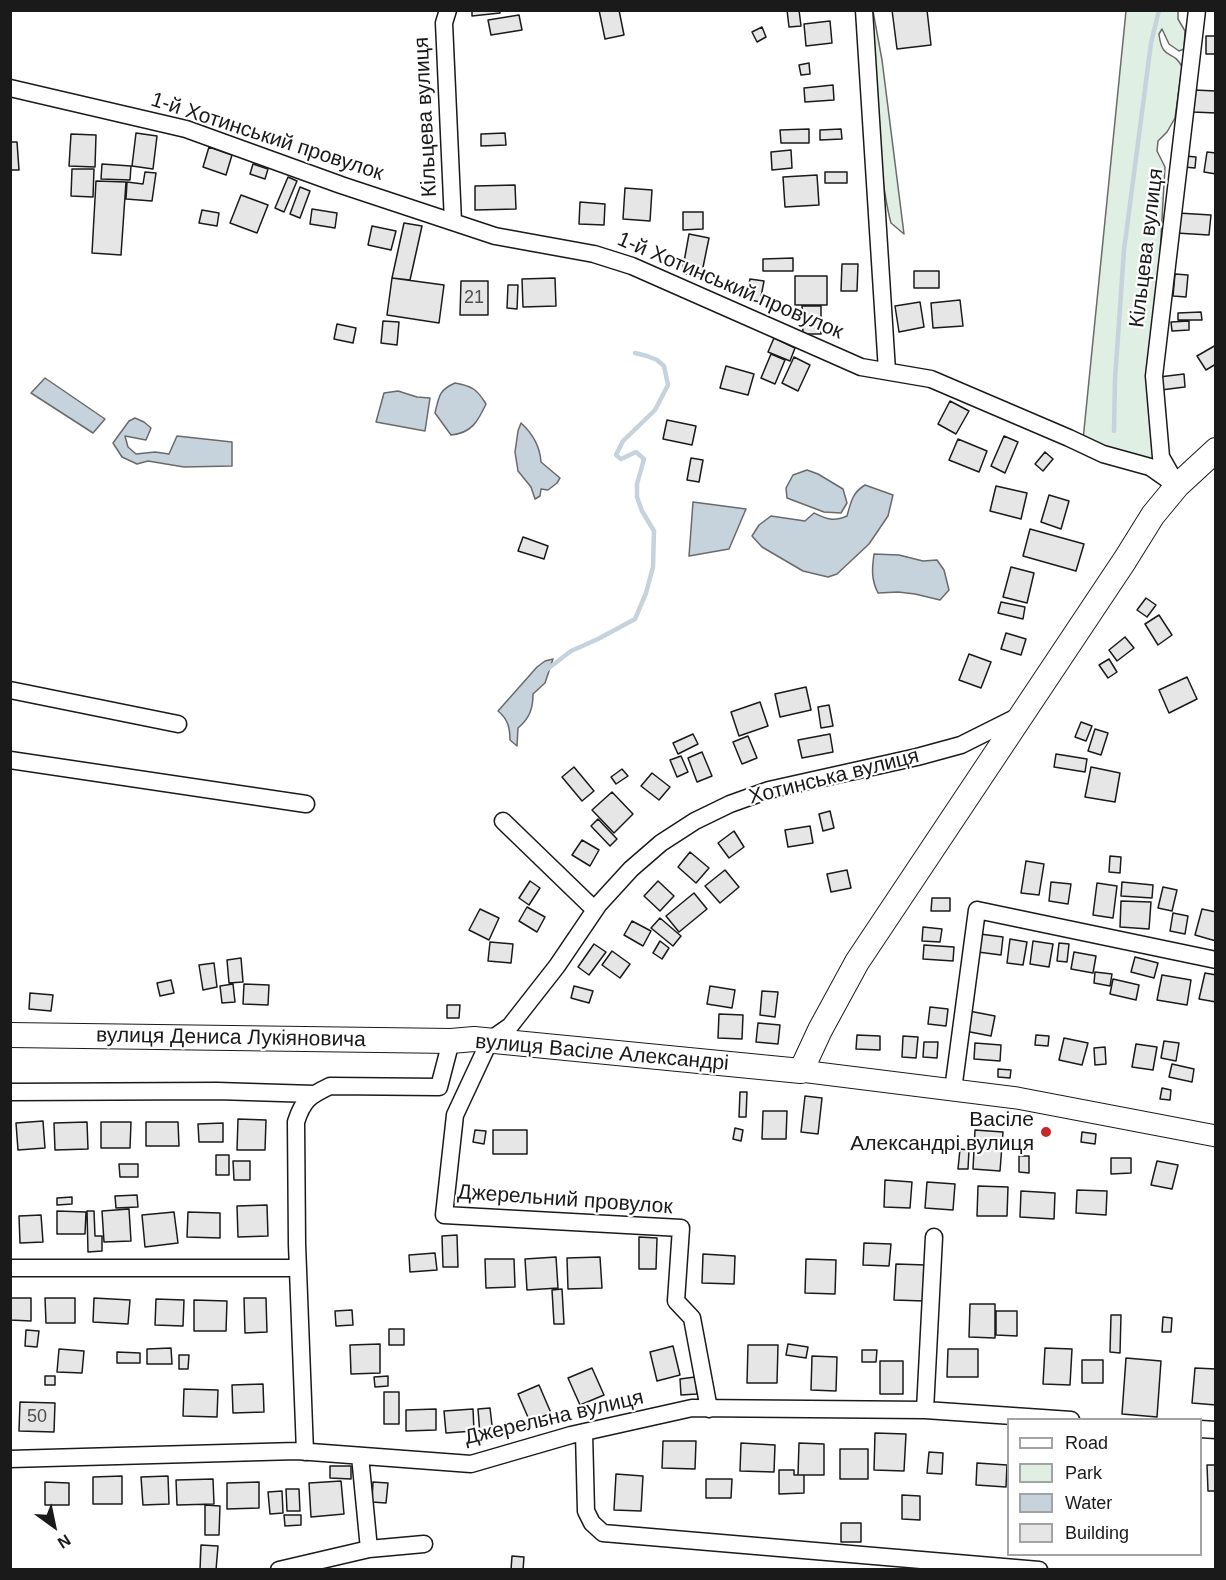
<!DOCTYPE html>
<meta charset="utf-8">
<style>
body{margin:0}
#map{position:relative;width:1226px;height:1580px;overflow:hidden;background:#fff;font-family:Helvetica,sans-serif}
canvas{display:block}
.frame{position:absolute;inset:0;border:12px solid #1a1a1a;pointer-events:none}
.legend{position:absolute;left:1007px;top:1418px;width:195px;height:138px;box-sizing:border-box;background:#fff;border:2px solid #a3a3a3;margin:0;padding:8px 10px;list-style:none;font-size:18px;color:#1a1a1a}
.legend li{display:flex;align-items:center;gap:12px;height:30px}
.legend b{width:30px;border:2px solid #a3a3a3}
.north{position:absolute;left:24px;top:1496px;width:60px;height:60px;-webkit-text-stroke:4px #fff;paint-order:stroke;rotate:147deg;font-size:16px;font-weight:700;line-height:24px;text-align:center;color:#1a1a1a}
.north::after{content:'';display:block;margin:auto;width:21px;height:27px;background:#1a1a1a;clip-path:polygon(50% 0,100% 100%,50% 72%,0 100%)}
</style>
<div id="map">
<canvas width="1226" height="1580"></canvas>
<div class="frame"></div>
<ul class="legend">
<li><b style="height:8px;background:#fff"></b>Road</li>
<li><b style="height:16px;background:#e0efe3"></b>Park</li>
<li><b style="height:16px;background:#c6d2dc"></b>Water</li>
<li><b style="height:16px;background:#e6e6e6"></b>Building</li>
</ul>
<div class="north">N</div>
</div>
<script>
const g = document.querySelector('canvas').getContext('2d');
g.lineJoin = 'round';
function fill(path, color) {
  g.fillStyle = color;
  g.fill(path, 'evenodd');
}
function trace(path, color, width, dash) {
  g.strokeStyle = color;
  g.lineWidth = width;
  g.lineCap = dash ? 'butt' : 'round';
  g.setLineDash(dash || []);
  g.stroke(path);
}
function drawText(font, color, halo, rows, align = 'center') {
  g.font = font + ' Helvetica,sans-serif';
  g.lineWidth = 4.5;
  g.setLineDash([]);
  g.textBaseline = 'middle';
  g.strokeStyle = halo;
  g.fillStyle = color;
  for (const [text, x, y, turn = 0] of rows) {
    g.save();
    g.translate(x, y);
    g.rotate((+turn || 0) * Math.PI / 180);
    g.textAlign = isNaN(turn) ? turn : align;
    if (halo) g.strokeText(text, 0, 0);
    g.fillText(text, 0, 0);
    g.restore();
  }
}
const green = new Path2D(`
 M866 11H873L882 60 904 234 891 223C886 206 885 189 881 173Z
 M1126 11H1178V19L1185 31 1184 49 1179 51 1169 44 1162 29 1159 34C1162 62 1174 49 1182 67L1175 118 1167 132 1158 141 1157 151 1165 167 1153 377 1157 450 1151 463 1083 440Z`);
const water = new Path2D(`
 M45 378 105 419 93 433 31 393Z
 M455 383C472 386 477 389 486 404 478 421 472 433 451 435L435 413C439 396 439 390 455 383Z
 M398 391 417 397 430 398 425 431 376 422 384 393Z
 M135 418 144 422 151 428 146 440 125 436 128 447 136 454 155 452 169 454 177 436 232 442V466L184 467 148 461 137 464 122 457 113 443 129 421Z
 M521 423C532 433 540 446 541 462L560 478 557 483 548 490 541 489 540 496 535 499 531 487 518 471 515 452 518 431Z
 M807 470 818 474 843 489 847 503 841 513 824 512 787 498 786 488 793 475Z
 M865 485 893 495 888 516 869 544 837 574 828 577 803 571 762 547 752 536 759 525 771 516 805 521 814 513C827 519 833 522 847 516 851 502 852 493 865 485Z
 M693 502 746 509 729 549 689 556Z
 M874 554 899 555 923 561 937 560 944 570 949 590 940 600 915 594 898 592 878 593C871 579 872 569 874 554Z
 M553 659 545 683 533 694C533 708 530 718 518 728L517 746 510 740C510 728 508 719 498 711L537 667 545 661Z`);
const stream = new Path2D(`
 M1114 431 1115 379 1124 250 1151 43 1159 10
 M545 671 571 651 598 639 635 619 646 593 653 567 654 531 642 511 637 497V484L644 459 636 452 621 459 616 455 623 441 655 410 668 385 664 366 657 360 647 356 635 353`);
const building = new Path2D(`
 M472 10H499L500 13 472 16Z
 M599 10H619L624 35 605 39Z
 M787 10H799L801 26 789 27Z
 M892 10H927L931 45 897 49Z
 M519 15 522 30 491 35 488 20Z
 M830 21 832 43 806 46 804 24Z
 M762 27 766 37 757 42 752 32Z
 M1206 36H1216V54H1206Z
 M809 63 810 74 801 75 799 65Z
 M833 85 834 100 805 102 804 88Z
 M1194 90 1216 91V113L1193 112Z
 M809 129V143H781L780 130Z
 M841 129 842 139 820 140V130Z
 M136 133 157 136 153 169 132 166Z
 M505 133 506 145 481 146V134Z
 M71 134 96 135 95 167 69 166Z
 M10 142H17L19 170H10Z
 M209 147 232 155 226 175 203 167Z
 M791 150 792 168 772 170 771 152Z
 M1207 152 1216 153V174L1204 172Z
 M1186 156 1196 157 1195 168 1184 167Z
 M102 164 131 166 130 180 101 179Z
 M253 164 268 169 265 179 250 174Z
 M72 169H94L93 197 71 196Z
 M145 172 156 173 152 201 126 199 127 182 143 184Z
 M825 172H847V183H825Z
 M817 175 819 205 785 207 783 177Z
 M288 177 297 181 284 212 275 208Z
 M96 181 126 182 121 255 92 253Z
 M515 185 516 209 475 210V186Z
 M300 187 310 191 300 218 290 214Z
 M625 188 652 190 650 221 623 219Z
 M241 195 268 205 257 233 230 223Z
 M580 202 605 204 604 225 579 224Z
 M312 209 337 213 335 228 310 224Z
 M202 210 219 213 217 226 199 223Z
 M683 212H703V229L683 230Z
 M1178 213 1211 215 1209 235 1176 233Z
 M404 223 422 226 410 280 392 278Z
 M372 226 396 231 391 250 368 245Z
 M689 234 709 238 701 277 682 273Z
 M793 258V271H763V259Z
 M842 264H858L857 291H841Z
 M914 271H939V288H914Z
 M1175 274 1188 275 1186 297 1173 296Z
 M795 276H827V305H795Z
 M392 278 444 285 439 323 387 315Z
 M555 278 556 306 523 307 522 279Z
 M750 279 764 281 760 302 746 299Z
 M461 281H488V315H460Z
 M508 285H518L517 309 507 308Z
 M960 300 963 326 933 328 931 303Z
 M920 302 924 327 899 332 895 306Z
 M802 306H821V334H803Z
 M1201 312 1202 320H1178V313Z
 M383 321 399 322 397 345 381 343Z
 M1189 321V330L1172 331 1171 322Z
 M337 324 356 328 353 343 334 339Z
 M774 338 795 348 790 361 768 352Z
 M1216 345V364L1206 370 1197 356Z
 M771 354 785 360 775 384 761 378Z
 M794 357 810 365 798 391 782 383Z
 M726 366 754 374 748 395 720 388Z
 M1184 374 1185 387 1161 390 1159 377Z
 M950 401 969 411 956 434 938 424Z
 M667 420 696 426 692 445 663 439Z
 M1004 436 1018 442 1005 473 991 466Z
 M958 439 987 451 979 472 949 460Z
 M1045 452 1053 459 1043 471 1035 464Z
 M691 458 703 460 699 482 687 480Z
 M996 486 1027 493 1021 519 990 511Z
 M1049 495 1069 501 1061 529 1041 522Z
 M1030 529 1084 544 1076 571 1023 556Z
 M523 537 548 546 544 559 518 551Z
 M1011 567 1034 573 1027 603 1003 597Z
 M1146 598 1156 605 1147 617 1137 610Z
 M1001 602 1025 607 1023 619 998 613Z
 M1159 615 1172 635 1158 645 1145 624Z
 M1006 633 1026 639 1021 655 1001 649Z
 M1125 637 1134 648 1117 661 1109 650Z
 M969 654 991 662 981 688 959 680Z
 M1109 659 1117 672 1108 678 1099 665Z
 M1187 677 1197 699 1169 713 1159 690Z
 M806 687 811 710 780 717 775 694Z
 M760 702 768 726 739 736 731 712Z
 M829 705 833 726 821 728 818 707Z
 M1081 722 1092 726 1086 741 1075 737Z
 M1095 729 1108 733 1101 755 1088 751Z
 M693 734 698 744 678 754 673 743Z
 M830 734 833 752 802 758 798 740Z
 M748 736 757 758 742 764 733 742Z
 M702 752 712 776 697 782 688 758Z
 M1056 754 1087 759 1085 772 1054 767Z
 M681 756 688 772 677 777 670 760Z
 M574 767 594 791 582 801 562 777Z
 M1091 767 1120 773 1115 802 1085 797Z
 M622 769 628 776 616 784 611 777Z
 M652 773 670 787 659 800 641 786Z
 M612 792 633 814 614 833 592 810Z
 M830 811 834 828 823 831 819 814Z
 M598 819 617 839 610 846 591 826Z
 M810 826 813 843 788 847 785 830Z
 M734 831 744 847 729 858 718 843Z
 M582 840 599 850 590 866 572 855Z
 M690 852 709 868 696 883 678 867Z
 M1110 856 1121 857 1120 873 1109 872Z
 M1026 861 1044 864 1039 895 1021 893Z
 M725 870 739 887 720 903 705 886Z
 M847 870 851 888 831 892 827 874Z
 M530 881 540 888 529 905 519 898Z
 M658 881 674 896 660 911 644 896Z
 M1051 882 1071 884 1068 904 1049 901Z
 M1122 882 1153 885 1152 898 1121 896Z
 M1097 883 1117 886 1113 918 1093 915Z
 M1163 887 1177 890 1172 911 1158 908Z
 M694 893 707 909 679 932 666 916Z
 M932 898H950V911H931Z
 M1121 901 1151 902 1149 929 1120 927Z
 M527 907 545 917 537 932 519 921Z
 M480 909 499 918 489 940 469 930Z
 M1202 909 1216 912V941L1195 935Z
 M1173 913 1188 916 1185 934 1170 931Z
 M660 918 681 936 673 946 651 928Z
 M632 921 651 931 643 946 624 935Z
 M923 927 942 929 940 942 922 941Z
 M980 934 1003 937 1001 955 978 952Z
 M1010 939 1027 942 1023 965 1007 963Z
 M660 941 669 948 662 959 653 953Z
 M1033 941 1053 944 1049 967 1030 964Z
 M490 942 513 944 511 963 488 961Z
 M1059 943 1069 944 1067 962 1057 961Z
 M594 944 606 952 589 975 578 967Z
 M924 945 954 947 953 961 923 959Z
 M612 951 630 964 620 978 602 965Z
 M1074 952 1096 956 1093 973 1071 969Z
 M1135 957 1158 963 1154 978 1131 972Z
 M241 958 243 982 229 983 227 960Z
 M214 963 217 987 203 990 199 965Z
 M1095 972 1112 974 1110 986 1094 983Z
 M1205 973 1216 975V1002L1199 999Z
 M1162 975 1191 980 1187 1005 1157 1000Z
 M1113 979 1139 985 1136 1000 1110 994Z
 M171 980 174 993 160 996 157 983Z
 M233 984 235 1002 222 1003 220 986Z
 M244 984 269 985 268 1005 243 1004Z
 M574 986 593 991 589 1003 571 998Z
 M710 986 735 990 732 1008 707 1004Z
 M762 991 778 992 775 1017 760 1015Z
 M30 993 53 995 51 1011 29 1009Z
 M447 1005H460L459 1018H447Z
 M930 1007 948 1009 946 1026 928 1024Z
 M969 1011 995 1016 991 1036 965 1031Z
 M719 1014 743 1015 742 1039 718 1038Z
 M758 1023 780 1025 778 1044 756 1042Z
 M857 1035 880 1036V1050L856 1049Z
 M1036 1035 1049 1036 1048 1046 1035 1045Z
 M903 1036 918 1037 916 1058 902 1057Z
 M1064 1038 1088 1043 1082 1065 1059 1060Z
 M1164 1041 1179 1043 1176 1061 1161 1058Z
 M924 1042H938L937 1058 923 1057Z
 M975 1043 1001 1045 1000 1061 974 1059Z
 M1136 1044 1157 1047 1153 1070 1132 1067Z
 M1105 1047 1106 1064 1095 1065 1094 1048Z
 M1172 1064 1194 1069 1192 1082 1169 1077Z
 M998 1069 1011 1070 1010 1078 998 1077Z
 M1162 1088 1171 1090 1170 1100 1160 1099Z
 M740 1092H747L746 1117H739Z
 M805 1096 822 1098 818 1134 801 1132Z
 M763 1111H787L786 1139H762Z
 M238 1119 266 1120 265 1150H237Z
 M43 1121 45 1148 18 1150 16 1123Z
 M87 1122 88 1149 55 1150 54 1123Z
 M101 1122H131L130 1148H101Z
 M146 1122H178L179 1146H146Z
 M223 1123V1142H199L198 1124Z
 M735 1128 743 1130 741 1141 733 1139Z
 M475 1130 486 1131 484 1144 473 1142Z
 M493 1130H527V1154H493Z
 M975 1130 1003 1132 1000 1171 973 1169Z
 M1082 1132 1096 1134 1095 1144 1081 1142Z
 M960 1149 969 1150 968 1169H958Z
 M216 1155H229V1175H216Z
 M1019 1156H1029V1173L1019 1172Z
 M1111 1158H1131V1173L1111 1174Z
 M233 1161H250V1180H234Z
 M1157 1161 1178 1165 1172 1189 1151 1185Z
 M119 1164H138V1177H120Z
 M885 1180 912 1182 910 1208 884 1207Z
 M927 1182 955 1184 953 1210 925 1208Z
 M978 1186 1008 1187 1007 1216H977Z
 M1077 1190 1107 1191 1106 1215 1076 1213Z
 M1021 1191 1055 1193 1054 1219 1020 1217Z
 M137 1195 138 1207 116 1208 115 1196Z
 M72 1197V1204L57 1205V1198Z
 M267 1205 268 1236 238 1237 237 1206Z
 M129 1209 131 1241 104 1242 102 1211Z
 M57 1211 86 1212 85 1234H57Z
 M87 1211H94L95 1236H102V1251L88 1252Z
 M174 1212 178 1243 145 1247 142 1215Z
 M188 1212 220 1213V1238L187 1237Z
 M41 1215 43 1242 20 1243 19 1216Z
 M457 1235 458 1267H443L442 1236Z
 M639 1237 657 1238 656 1269H639Z
 M864 1243 891 1244 889 1266 863 1265Z
 M435 1253 437 1270 410 1272 409 1255Z
 M703 1254 735 1256 734 1284 702 1283Z
 M556 1257 558 1288 527 1290 525 1259Z
 M600 1257 602 1288 568 1289 567 1258Z
 M485 1259H514L515 1287 486 1288Z
 M806 1259 836 1260 835 1294 805 1293Z
 M896 1264 926 1265 924 1301 894 1300Z
 M562 1289 564 1324H554L552 1290Z
 M10 1298H31V1321L10 1320Z
 M45 1298H75V1323H46Z
 M94 1298 130 1300 128 1324 93 1322Z
 M244 1298H266L267 1332 245 1333Z
 M156 1299 184 1300 183 1326 155 1325Z
 M194 1300 227 1301 226 1331H194Z
 M970 1304H995V1338L969 1337Z
 M352 1310 353 1325 336 1326 335 1311Z
 M996 1311H1017V1336L996 1335Z
 M1111 1315H1121L1120 1353 1110 1352Z
 M1163 1317 1172 1318 1171 1332H1162Z
 M389 1329H404V1345H389Z
 M26 1330 39 1331 37 1347 25 1346Z
 M380 1344V1373L351 1374 350 1345Z
 M788 1344 808 1347 806 1358 786 1355Z
 M748 1345H778L777 1383H747Z
 M673 1346 680 1375 657 1381 650 1352Z
 M171 1348 172 1364H147V1349Z
 M1045 1348 1072 1349 1070 1385 1043 1384Z
 M59 1349 84 1351 82 1373 57 1372Z
 M948 1349H978V1377H947Z
 M862 1350H877L876 1362H862Z
 M117 1352 140 1353V1363H117Z
 M179 1355H189L188 1369H179Z
 M812 1356 837 1357 836 1391 811 1390Z
 M1126 1358 1161 1361 1157 1417 1122 1414Z
 M1082 1360H1103V1383H1082Z
 M880 1361H903V1394H880Z
 M592 1368 604 1395 580 1405 568 1378Z
 M1195 1368 1216 1369V1405L1192 1403Z
 M45 1376H55V1385H45Z
 M388 1376V1386L375 1387 374 1377Z
 M695 1377 697 1394 681 1395 680 1379Z
 M263 1384 264 1412 233 1413 232 1385Z
 M539 1385 551 1413 530 1422 518 1394Z
 M184 1389 218 1390 217 1417 183 1416Z
 M384 1392H399V1424H384Z
 M20 1402 55 1403 54 1432 19 1431Z
 M490 1408 493 1434 480 1435 478 1409Z
 M436 1409V1430L406 1431V1410Z
 M473 1409 474 1431 446 1433 444 1411Z
 M875 1433 906 1434 904 1471 874 1470Z
 M663 1441H696L695 1469 662 1468Z
 M741 1443 775 1445 774 1472 740 1471Z
 M799 1443 824 1444V1475H798Z
 M840 1449H868V1479H840Z
 M929 1452 943 1453 942 1474 927 1473Z
 M977 1463 1007 1465 1006 1487 976 1485Z
 M1207 1465H1216V1491H1208Z
 M330 1466H351V1479L330 1478Z
 M779 1470H794V1475H804V1493L779 1494Z
 M616 1474 643 1476 641 1511 614 1510Z
 M122 1476V1504H93V1477Z
 M168 1476 169 1504 143 1505 141 1477Z
 M213 1479 214 1504 177 1505 176 1480Z
 M706 1479H732L731 1498H706Z
 M341 1481 344 1514 311 1517 309 1483Z
 M45 1482 69 1483V1505H45Z
 M259 1482V1508L227 1509V1483Z
 M373 1482 388 1483 386 1503 372 1502Z
 M286 1489H299L300 1511H287Z
 M282 1491 283 1513 270 1514 268 1492Z
 M902 1495 920 1496V1520L902 1519Z
 M205 1505 220 1506 219 1535H205Z
 M284 1515H301V1525L285 1526Z
 M841 1523H861V1542H841Z
 M201 1545 218 1546 216 1570H200Z
 M512 1556 524 1557 523 1570H511Z`);
const minor = new Path2D(`
 M448 10 444 23 453 222
 M864 10 887 371
 M10 88 186 129 341 185 495 236 594 254 632 266 861 367 931 379 1069 438 1103 454 1150 467 1177 486
 M1174 480 1161 457 1154 376 1197 10
 M10 690 178 724
 M10 760 306 804
 M503 821 595 910
 M953 1090 977 910 1216 960
 M10 1092 217 1091 314 1094
 M10 1268H298
 M709 1409 692 1318 676 1301 681 1228 444 1215 455 1115 490 1040 510 1026 557 966 599 904 631 869 661 843 695 821 730 804 769 790 917 757 961 745 1017 717
 M925 1410 934 1237
 M1200 1429 1216 1430
 M584 1433 586 1511 592 1523 603 1533 1039 1570
 M305 1452 297 1244 296 1122C303 1100 309 1096 330 1086L439 1087 451 1041
 M10 1459 297 1451 471 1464 571 1435 692 1408 925 1410 1071 1420
 M369 1549 424 1544
 M279 1570 369 1549 360 1456`);
const major = new Path2D(`
 M801 1071 1017 1098 1216 1136`);
const highway = new Path2D(`
 M10 1035 451 1041 474 1039 801 1071 820 1030 857 962 1125 560 1153 515 1177 486 1216 450`);
const markers = [
 [1046,1132,6,"#c62828"]
];
const numberNames = [
 ["21",474,298],
 ["50",37,1417]
];
const streetNames = [
 ["Кільцева вулиця",426,117,-93],
 ["1-й Хотинський провулок",267,137,18],
 ["Кільцева вулиця",1147,248,-83],
 ["1-й Хотинський провулок",730,286,23],
 ["Хотинська вулиця",834,777,-14],
 ["вулиця Дениса Лукіяновича",231,1038,1],
 ["вулиця Васіле Александрі",602,1053,5],
 ["Джерельний провулок",565,1200,4],
 ["Джерельна вулиця",554,1418,-13]
];
const poiNames = [
 ["Васіле",1034,1120],
 ["Александрі вулиця",1034,1144]
];
fill(green, '#e0efe3');
trace(green, '#6a6a6a', 1.5);
fill(water, '#c6d2dc');
trace(water, '#6a6a6a', 1.5);
trace(stream, '#c6d2dc', 4.5);
fill(building, '#e6e6e6');
trace(building, '#1a1a1a', 1.5);
trace(minor, '#1a1a1a', 19);
trace(major, '#1a1a1a', 23);
trace(highway, '#1a1a1a', 26);
trace(minor, '#fff', 16);
trace(major, '#fff', 21);
trace(highway, '#fff', 24);
for (const [x, y, r, color] of markers) {
  const dot = new Path2D();
  dot.arc(x, y, r, 0, 2 * Math.PI);
  g.fillStyle = color;
  g.fill(dot);
  trace(dot, '#fff', 2);
}
drawText('18px', '#4d4d4d', null, numberNames);
drawText('21px', '#1a1a1a', '#fff', streetNames);
drawText('21px', '#1a1a1a', '#fff', poiNames, 'right');
</script>
